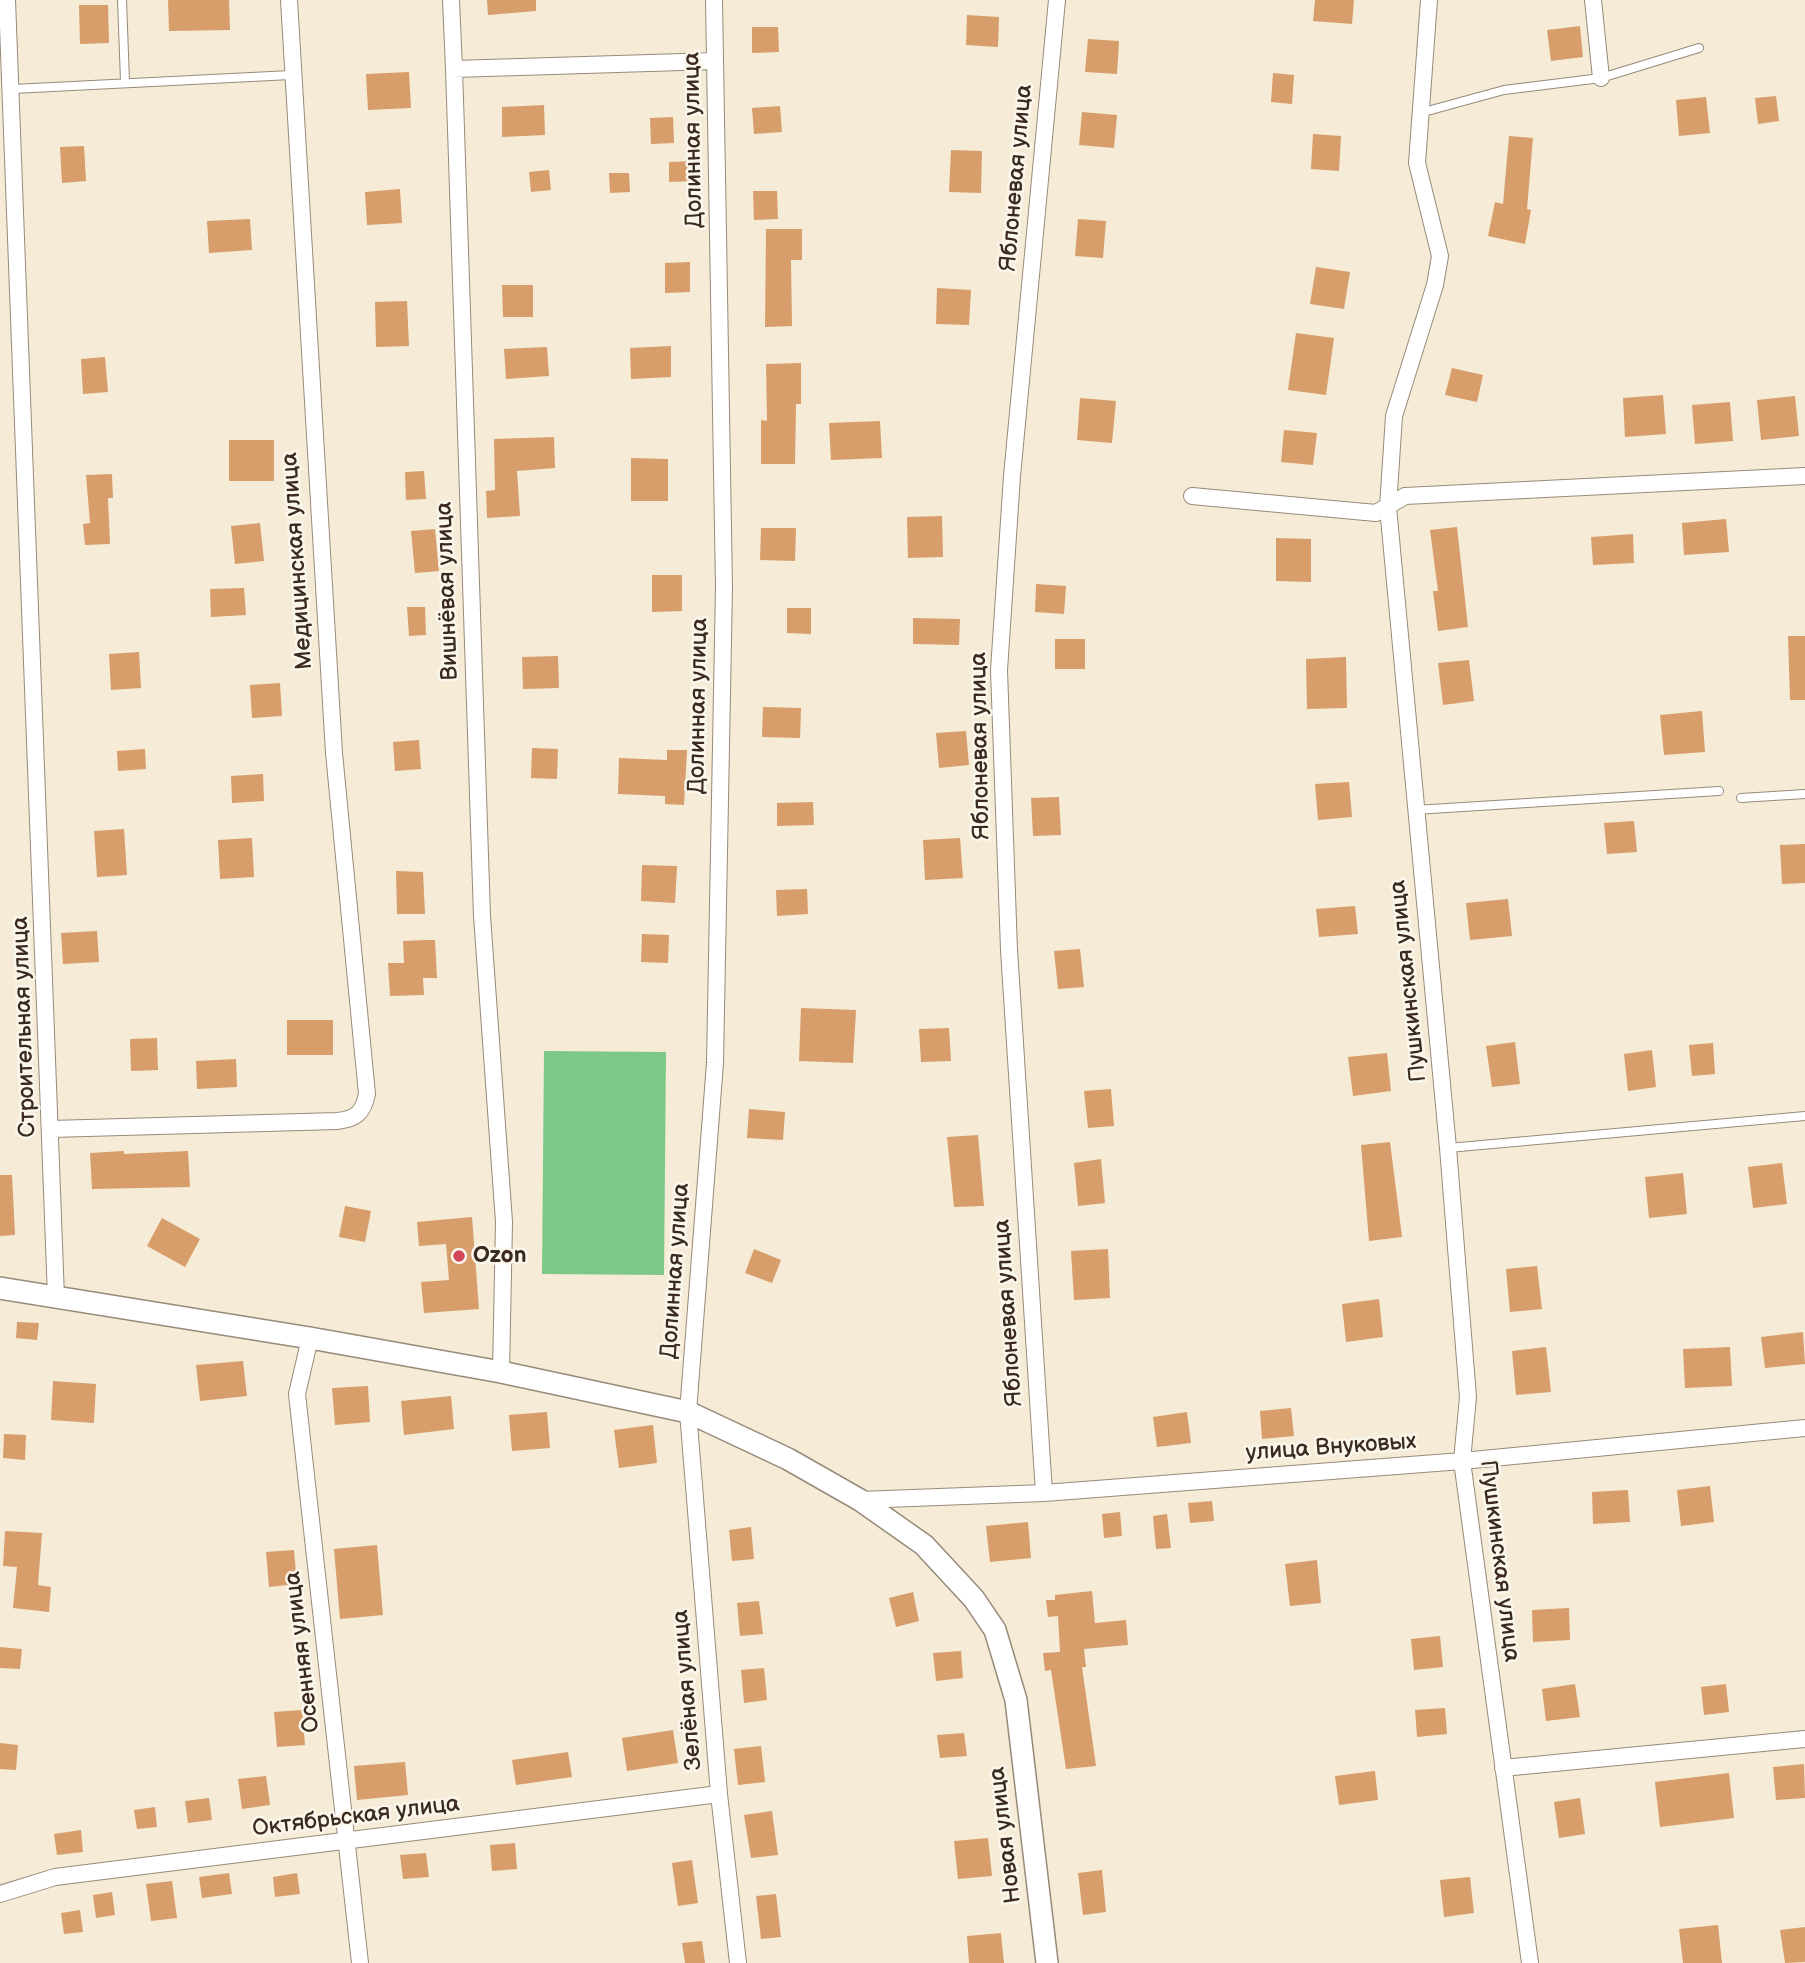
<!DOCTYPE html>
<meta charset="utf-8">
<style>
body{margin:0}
canvas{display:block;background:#f5ebd6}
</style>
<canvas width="1805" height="1963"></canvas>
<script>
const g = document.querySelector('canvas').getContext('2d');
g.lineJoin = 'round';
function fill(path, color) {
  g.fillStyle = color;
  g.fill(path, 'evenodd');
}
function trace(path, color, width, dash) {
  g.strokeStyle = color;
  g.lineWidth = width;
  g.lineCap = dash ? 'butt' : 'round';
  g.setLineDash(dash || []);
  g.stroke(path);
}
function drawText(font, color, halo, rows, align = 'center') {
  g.font = font + ' "Balsamiq Sans",sans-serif';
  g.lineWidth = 5;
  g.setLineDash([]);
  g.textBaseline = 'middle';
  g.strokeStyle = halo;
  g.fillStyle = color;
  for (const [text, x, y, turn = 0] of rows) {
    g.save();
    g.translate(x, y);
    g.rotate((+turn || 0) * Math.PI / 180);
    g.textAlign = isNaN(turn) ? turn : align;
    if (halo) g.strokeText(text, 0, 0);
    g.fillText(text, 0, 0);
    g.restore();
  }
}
const green = new Path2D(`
 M544 1051 666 1052 664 1275 542 1274Z`);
const building = new Path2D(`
 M168 0H229L230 30 169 31Z
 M487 0H536V11L488 15Z
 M1315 0H1354L1352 24 1313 21Z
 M79 5H108L109 43 80 44Z
 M967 15 999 17 998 47 966 45Z
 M1580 26 1583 57 1551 61 1547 30Z
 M752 27H778L779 52 752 53Z
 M1088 39 1119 41 1117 74 1085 72Z
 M409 72 411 108 368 110 366 74Z
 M1273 73 1294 75 1292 104 1271 102Z
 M1776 96 1779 121 1758 124 1755 98Z
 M1706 97 1710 133 1679 136 1676 100Z
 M544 105 545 135 502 137V107Z
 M780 106 782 132 754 134 752 108Z
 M1082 112 1117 115 1114 148 1079 145Z
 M673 117 674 143 651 144 650 118Z
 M1313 134 1341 136 1339 171 1311 169Z
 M1509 136 1533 138 1527 209 1531 210 1525 244 1488 236 1495 202 1503 204Z
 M84 146 86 181 62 183 60 147Z
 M951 150 982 151 981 193 949 192Z
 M695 161V181L669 182V162Z
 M549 170 551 190 531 192 529 172Z
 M609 173H629L630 192 610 193Z
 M400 189 402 223 367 225 365 192Z
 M753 191H777L778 219 754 220Z
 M250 219 252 250 209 253 207 221Z
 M1078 219 1106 221 1103 258 1075 256Z
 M766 229H802V260H791L792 326 765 327Z
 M690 262V292L665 293V263Z
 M1316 267 1350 272 1344 309 1310 304Z
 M502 285H533V317H503Z
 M937 288 971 290 969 325 936 324Z
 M407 301 409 346 376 347 375 302Z
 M1296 333 1334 338 1326 395 1288 390Z
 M671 346V377L631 379 630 348Z
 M547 347 549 376 506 379 504 349Z
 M105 357 108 392 83 394 81 359Z
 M801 363V404H796L795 464H761V420L767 421 766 364Z
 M1452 368 1483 375 1477 402 1445 395Z
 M1663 395 1666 434 1625 437 1623 398Z
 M1795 396 1799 436 1761 440 1757 400Z
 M1080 398 1116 401 1112 443 1077 440Z
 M1730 402 1733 441 1695 444 1692 405Z
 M880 421 882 458 831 460 829 423Z
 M1284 430 1317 433 1313 465 1281 462Z
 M554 437 555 468 517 471 520 516 487 518 486 491 495 490 494 439Z
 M229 440H274V481H229Z
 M631 458 668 459V501H631Z
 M424 471 426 499 406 500 405 472Z
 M112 474 113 498H108L110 544 85 545 83 524 90 523 86 475Z
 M942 516 943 557 908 558 907 517Z
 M1726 519 1729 552 1684 555 1682 523Z
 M260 523 264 561 235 564 231 526Z
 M1457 527 1468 627 1438 631 1433 591H1438L1430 530Z
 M761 528H796L795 561 760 560Z
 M435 529 439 571 415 573 411 531Z
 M1633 534 1634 563 1593 565 1591 537Z
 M1276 538 1311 539V582L1276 581Z
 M652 575H682V611L652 612Z
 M1036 584 1066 586 1064 614 1035 612Z
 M244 588 246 615 211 617 210 589Z
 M407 607H425L426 635 409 636Z
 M787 608H811V634L787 633Z
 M913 618 960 619 959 645 913 644Z
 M1788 636H1805V700H1790Z
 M1055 639H1085V669H1055Z
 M139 652 141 688 111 690 109 654Z
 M558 656 559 688 523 689 522 657Z
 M1346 657 1347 708 1307 709 1306 659Z
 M1469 660 1474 701 1443 705 1438 663Z
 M280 683 282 716 252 718 250 685Z
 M763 707 801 708 800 738 762 737Z
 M1702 711 1705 752 1664 755 1660 715Z
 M966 731 969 765 939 768 936 733Z
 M419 740 421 769 395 771 393 742Z
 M532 748 558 749 557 779 531 778Z
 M145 749 146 769 118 771 117 751Z
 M667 750H687L684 805 665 804V796L618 794 619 758 667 760Z
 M263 774 264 801 232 803 231 776Z
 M1349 782 1352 817 1318 820 1315 784Z
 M1059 797 1061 835 1033 836 1031 798Z
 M813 802 814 825 777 826V803Z
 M1634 821 1637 852 1607 854 1604 823Z
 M124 829 127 875 97 877 94 831Z
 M252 838 254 877 220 879 218 840Z
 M960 838 963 878 925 880 923 840Z
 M1805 844V883L1782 884 1780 845Z
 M642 865 677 866 675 903 641 901Z
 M396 871 423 872 425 914H397Z
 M807 889 808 914 777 916 776 890Z
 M1508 899 1512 936 1470 940 1466 903Z
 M1355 906 1358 934 1319 937 1316 909Z
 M97 931 99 962 63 964 61 933Z
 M642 934 669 935 668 963 641 962Z
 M426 940H435L437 978H423L424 995 390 996 388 963H404L403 941Z
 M1080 949 1084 987 1058 989 1054 951Z
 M801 1008 856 1010 853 1063 799 1061Z
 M287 1020H333V1055H287Z
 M949 1028 951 1061 921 1062 919 1029Z
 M157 1038 158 1070 131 1071 130 1039Z
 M1515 1042 1520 1084 1492 1087 1486 1046Z
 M1713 1043 1715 1074 1692 1076 1689 1045Z
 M1652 1050 1656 1087 1628 1091 1624 1054Z
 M1387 1053 1391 1091 1353 1096 1348 1057Z
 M236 1059 237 1087 197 1089 196 1061Z
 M1111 1089 1114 1126 1088 1128 1084 1091Z
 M749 1109 785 1112 783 1140 747 1138Z
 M978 1135 984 1206 954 1207 947 1137Z
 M1390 1142 1402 1237 1369 1241 1361 1145Z
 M124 1151V1154L188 1151 190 1187 92 1189 90 1153Z
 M1101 1159 1105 1203 1078 1206 1074 1163Z
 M1782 1163 1787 1204 1753 1208 1748 1167Z
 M1683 1173 1687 1214 1649 1218 1645 1177Z
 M0 1175H12L15 1235 0 1236Z
 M345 1206 371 1211 365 1242 339 1237Z
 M472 1217 479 1309 424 1313 421 1282 449 1280 446 1244 419 1246 417 1222Z
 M162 1218 200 1239 185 1267 147 1246Z
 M754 1249 781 1260 772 1283 745 1273Z
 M1108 1249 1110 1298 1074 1300 1071 1251Z
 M1537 1266 1542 1309 1510 1312 1506 1269Z
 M1379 1299 1383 1337 1346 1342 1342 1304Z
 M17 1322 39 1323 37 1340 16 1338Z
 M1803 1332 1805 1364 1765 1368 1761 1337Z
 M1546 1347 1551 1392 1516 1395 1512 1351Z
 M1730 1347 1732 1386 1685 1388 1683 1349Z
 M243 1361 247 1396 200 1401 196 1365Z
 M53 1381 96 1384 94 1423 51 1420Z
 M368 1386 370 1422 335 1425 332 1388Z
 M451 1396 454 1429 404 1435 401 1401Z
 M1291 1408 1294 1436 1262 1439 1260 1411Z
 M547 1412 550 1448 512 1451 509 1415Z
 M1187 1412 1191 1443 1157 1447 1153 1417Z
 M653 1425 657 1463 619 1468 614 1430Z
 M4 1434 26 1435 25 1460 3 1458Z
 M1710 1486 1714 1522 1681 1526 1677 1490Z
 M1628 1490 1630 1522 1593 1524 1592 1492Z
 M1212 1501 1214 1521 1190 1523 1188 1503Z
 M1120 1512 1122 1536 1104 1538 1102 1514Z
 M1167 1514 1171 1548 1156 1549 1153 1516Z
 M1028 1522 1031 1558 990 1562 986 1526Z
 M751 1527 754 1559 732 1561 729 1530Z
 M5 1531 42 1533 38 1585 51 1587 49 1612 13 1608 17 1567 3 1566Z
 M377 1545 383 1615 340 1619 334 1549Z
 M294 1550 297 1584 269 1587 266 1552Z
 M1317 1560 1321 1603 1290 1606 1285 1564Z
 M1092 1591 1095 1623 1126 1620 1128 1645 1084 1649 1086 1667H1082L1096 1766 1066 1769 1051 1670 1045 1671 1043 1653 1060 1652 1058 1616 1048 1617 1046 1600H1055V1595Z
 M913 1592 919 1621 896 1627 889 1598Z
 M759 1601 763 1634 740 1636 737 1603Z
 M1569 1608 1570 1640 1533 1642 1532 1610Z
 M1440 1636 1443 1667 1414 1670 1411 1639Z
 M0 1647 22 1649 20 1669 0 1668Z
 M961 1651 963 1678 936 1681 933 1653Z
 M764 1668 767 1700 744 1703 741 1670Z
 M1575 1684 1580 1717 1546 1721 1542 1689Z
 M1726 1684 1729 1712 1704 1715 1701 1687Z
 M1445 1708 1447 1734 1417 1737 1415 1710Z
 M302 1710 305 1745 277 1747 274 1712Z
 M673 1730 678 1763 627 1771 622 1738Z
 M964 1733 967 1756 940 1758 937 1735Z
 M0 1743 18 1745 16 1770 0 1769Z
 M761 1746 765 1782 738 1785 734 1749Z
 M568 1752 572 1777 516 1785 512 1760Z
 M405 1762 408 1795 357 1800 354 1766Z
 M1804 1764 1805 1798 1776 1800 1773 1767Z
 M1375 1771 1378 1800 1339 1805 1335 1776Z
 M1729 1773 1734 1818 1660 1827 1655 1782Z
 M266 1776 270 1805 242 1809 238 1779Z
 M209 1798 212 1820 188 1823 185 1801Z
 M1580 1798 1585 1834 1559 1838 1554 1802Z
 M155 1807 157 1827 137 1829 134 1810Z
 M772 1811 778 1855 751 1858 744 1815Z
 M81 1830 83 1852 57 1855 54 1834Z
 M988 1838 992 1876 958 1879 954 1841Z
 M515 1843 517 1869 492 1871 490 1845Z
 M426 1853 429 1877 403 1879 400 1855Z
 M692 1860 698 1903 678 1906 672 1863Z
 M1102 1870 1106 1912 1083 1915 1078 1873Z
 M229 1873 232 1894 202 1898 199 1877Z
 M297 1873 300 1894 275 1897 273 1877Z
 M1470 1877 1474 1913 1444 1917 1440 1880Z
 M172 1881 177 1918 151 1921 146 1884Z
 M112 1892 115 1915 96 1918 93 1895Z
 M776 1894 781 1937 761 1939 756 1896Z
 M80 1910 83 1932 64 1934 61 1913Z
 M1718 1925 1722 1963H1683L1679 1929Z
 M1805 1927V1962L1785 1963 1780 1930Z
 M1001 1933 1004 1963H969L967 1936Z
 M702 1941 705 1963H685L682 1943Z`);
const service = new Path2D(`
 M122 0 125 81
 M13 89 291 75
 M1420 113 1504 90 1601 78 1699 48
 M1741 798 1805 794
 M1415 810 1719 791
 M1448 1148 1805 1116`);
const minor = new Path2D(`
 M7 0 56 1297
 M451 0 454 69
 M714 0 724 587 715 1063 688 1412 719 1794 738 1963
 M1429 0 1417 163 1440 256 1435 285 1394 416 1388 507 1448 1148 1468 1397 1462 1461 1530 1963
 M1593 0 1601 78
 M1192 496 1376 513 1405 496 1805 476
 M51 1129 337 1121C356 1119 363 1113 367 1094L334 753 289 0
 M310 1338 297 1394 360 1963
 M501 1372 504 1222 482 916 454 69 715 61
 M1044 1493 1009 950 999 670 1012 476 1057 0
 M860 1500 1044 1493 1462 1461 1805 1428
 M1503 1768 1805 1739
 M0 1894 55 1877 719 1794`);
const tertiary = new Path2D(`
 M0 1288 310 1338 501 1372 688 1412 788 1459 860 1500 924 1545 974 1599 995 1630 1016 1700 1047 1963`);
const markers = [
 [459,1256,7,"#d1495b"]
];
const streetNames = [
 ["Долинная улица",694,140,-91],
 ["Яблоневая улица",1017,178,-85],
 ["Медицинская улица",298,561,-94],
 ["Вишнёвая улица",448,591,-92],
 ["Долинная улица",699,706,-89],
 ["Яблоневая улица",981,746,-91],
 ["Пушкинская улица",1409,981,-96],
 ["Строительная улица",25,1027,-92],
 ["Долинная улица",676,1271,-86],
 ["Яблоневая улица",1009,1313,-94],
 ["улица Внуковых",1331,1448,-4],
 ["Пушкинская улица",1499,1561,83],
 ["Осенняя улица",303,1652,-97],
 ["Зелёная улица",688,1690,-95],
 ["Октябрьская улица",356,1817,-7],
 ["Новая улица",1006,1835,-97]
];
const poiNames = [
 ["Ozon",473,1256]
];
fill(green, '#7dc886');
fill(building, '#d79e6b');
trace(service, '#988a7a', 10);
trace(minor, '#988a7a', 18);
trace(tertiary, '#988a7a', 24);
trace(service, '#fff', 8);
trace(minor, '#fff', 16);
trace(tertiary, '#fff', 21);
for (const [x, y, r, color] of markers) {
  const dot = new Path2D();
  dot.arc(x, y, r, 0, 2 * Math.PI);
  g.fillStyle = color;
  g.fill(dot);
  trace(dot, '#fbf7ec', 2.5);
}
drawText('23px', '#3b2a1e', '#fbf7ec', streetNames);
drawText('bold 23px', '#3b2a1e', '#fbf7ec', poiNames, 'left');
</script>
